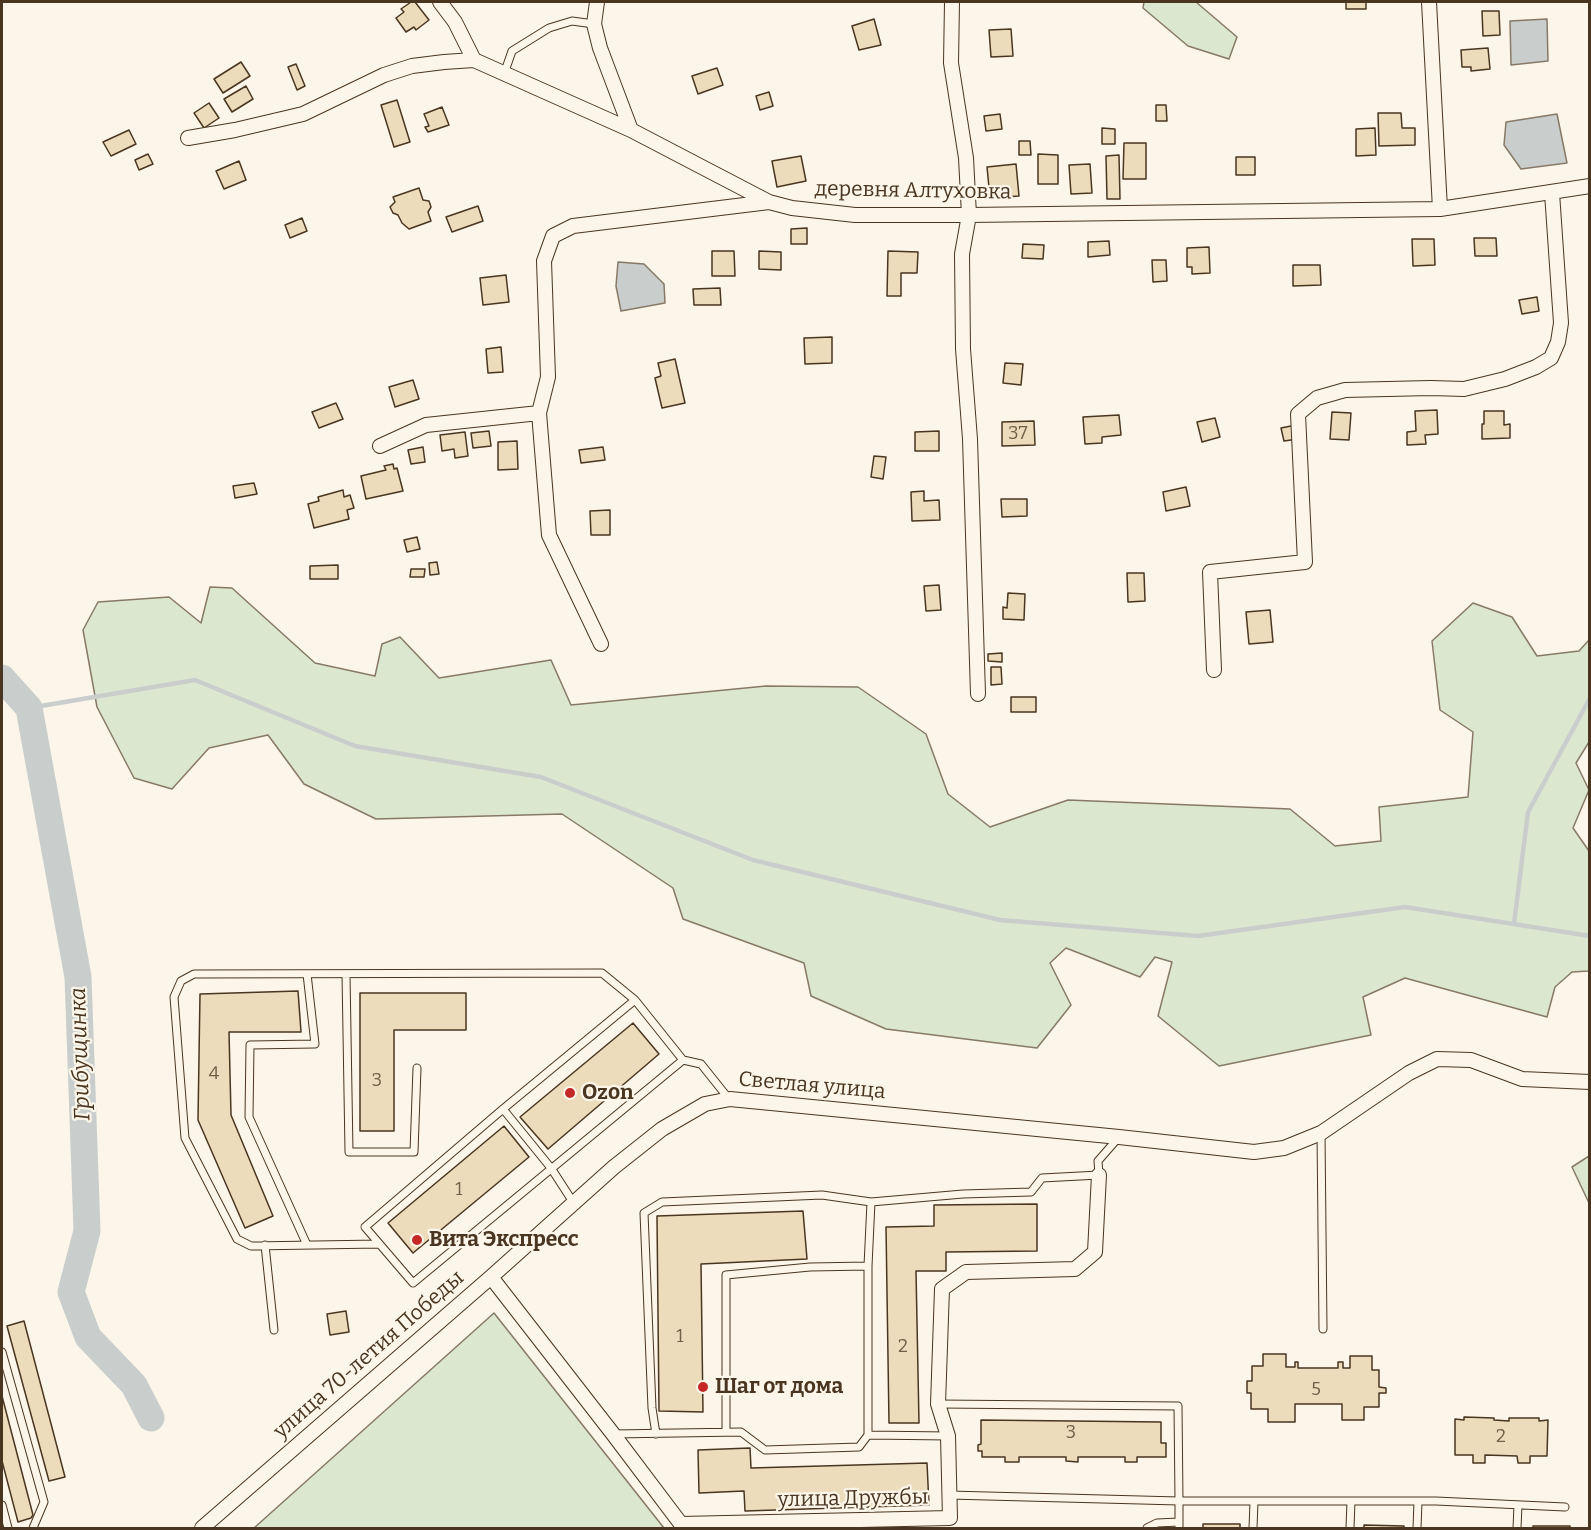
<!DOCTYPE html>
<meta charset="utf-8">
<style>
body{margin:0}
#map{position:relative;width:1591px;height:1530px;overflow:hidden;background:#fbf6e9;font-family:Bitter,serif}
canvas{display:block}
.frame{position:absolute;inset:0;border:3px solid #4a3520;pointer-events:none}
</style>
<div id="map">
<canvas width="1591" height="1530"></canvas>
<div class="frame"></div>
</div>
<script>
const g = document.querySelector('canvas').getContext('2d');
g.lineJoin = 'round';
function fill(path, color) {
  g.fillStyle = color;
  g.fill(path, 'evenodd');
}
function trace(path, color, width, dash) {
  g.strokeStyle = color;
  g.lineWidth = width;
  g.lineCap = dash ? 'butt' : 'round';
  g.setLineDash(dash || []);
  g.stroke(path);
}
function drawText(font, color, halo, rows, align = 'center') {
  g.font = font + ' Bitter,serif';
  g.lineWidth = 4.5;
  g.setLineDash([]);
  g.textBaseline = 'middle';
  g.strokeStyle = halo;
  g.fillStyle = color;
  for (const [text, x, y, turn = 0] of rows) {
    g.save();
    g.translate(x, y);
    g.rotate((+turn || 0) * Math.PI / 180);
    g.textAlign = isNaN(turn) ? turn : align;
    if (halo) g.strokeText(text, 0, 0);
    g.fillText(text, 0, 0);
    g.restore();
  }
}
const green = new Path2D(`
 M1144 2H1196L1237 37 1229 59 1188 46 1143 8Z
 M210 587 232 588 315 663 375 676 382 644 400 637 439 678 551 660 571 705 766 686 858 687 926 734 948 794 990 827 1068 800 1290 809 1335 846 1381 841 1379 807 1468 797 1473 732 1440 710 1432 641 1473 603 1512 617 1537 656 1579 651 1589 640V742L1576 763 1589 790 1573 828 1589 851V971L1572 972 1555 987 1547 1017 1405 978 1363 997 1371 1035 1219 1066 1158 1016 1172 962 1155 957 1140 977 1066 948 1050 963 1071 1005 1037 1048 886 1029 811 996 804 963 683 919 673 888 562 814 376 819 304 784 268 735 209 748 172 789 134 778 97 707 83 630 98 602 169 597 201 623Z
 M1589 1156V1203L1572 1167Z
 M494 1313 664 1528H254Z`);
const water = new Path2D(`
 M1547 19 1548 61 1511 65 1510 21Z
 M1557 114 1567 163 1521 169 1504 145 1506 122Z
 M618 262 644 264 664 284 665 303 621 311 616 286Z`);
const stream = new Path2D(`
 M29 708 195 680 355 746 541 777 753 860 1000 920 1198 936 1405 907 1590 936
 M1514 924 1528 812 1590 698`);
const river = new Path2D(`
 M2 678 29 708 78 977 87 1231 71 1292 88 1337 134 1385 151 1418`);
const building = new Path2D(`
 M411 2H415L429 20 416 30 414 27 406 32 396 18 404 12 401 9Z
 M1346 2H1366V9H1346Z
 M1482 11H1499L1500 35 1483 36Z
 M874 19 881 45 859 50 852 26Z
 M1011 29 1013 56 991 57 989 30Z
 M1488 48 1490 69 1471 71V67H1462L1461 50Z
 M241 62 250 76 223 93 214 79Z
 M296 64 305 86 297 90 288 67Z
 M717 68 723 85 698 94 692 76Z
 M246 86 253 99 232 112 224 99Z
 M769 92 773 106 760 110 756 96Z
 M397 100 410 142 394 147 381 105Z
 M209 103 219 118 204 128 194 113Z
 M1156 105H1166L1167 121H1156Z
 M442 107 449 125 428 132 425 127 429 126 424 114Z
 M1378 113H1401L1402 128H1415V145L1379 146Z
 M1000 114 1002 129 986 131 984 116Z
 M1102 128 1115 129V144H1102Z
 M1375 128 1376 155 1356 156V129Z
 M129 130 136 144 111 156 103 142Z
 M1019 141H1030L1031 155H1019Z
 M1124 143H1146V179H1123Z
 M148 154 153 164 139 170 135 160Z
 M1038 154 1058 155V184H1038Z
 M1119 155 1120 199H1107L1106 156Z
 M801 156 806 181 777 187 772 161Z
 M1236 157H1255V175H1236Z
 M239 161 246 180 224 189 216 171Z
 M1016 164 1019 196 990 198 987 167Z
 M1090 164 1092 193 1071 194 1069 165Z
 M419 188 423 200 429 201 431 207 428 212 431 221 409 229 402 223 398 215 393 213 390 207 395 202 393 197Z
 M478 206 483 221 452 232 446 217Z
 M302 218 307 231 290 238 285 225Z
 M807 228V244H791V229Z
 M1474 238H1496L1497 256H1475Z
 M1412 239H1434L1435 265 1413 266Z
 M1109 241 1110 255 1088 257V242Z
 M1023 244 1044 245 1043 259 1022 258Z
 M1209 247 1210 273 1192 274V267H1187V248Z
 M712 251H734L735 276H712Z
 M759 251 781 252V270L759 269Z
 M888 251 918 252 917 273H901V296H887Z
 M1152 260H1166L1167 281 1153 282Z
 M1293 265H1320L1321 285 1293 286Z
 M506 275 509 302 483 305 480 278Z
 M720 288 721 305H694L693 289Z
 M1537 297 1539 311 1522 314 1519 300Z
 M832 337V363L805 364 804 338Z
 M501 347 503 372 488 373 486 349Z
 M675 359 685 403 662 408 655 378 661 376 658 363Z
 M1005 363 1023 364 1021 385 1003 383Z
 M413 380 419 399 395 407 389 387Z
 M336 403 343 419 319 428 312 412Z
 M1437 410 1438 434 1425 435 1426 444 1407 445V432L1416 431 1415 411Z
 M1484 411H1504V425L1510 424V438L1482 439V424H1484Z
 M1332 412 1351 413 1349 440 1330 439Z
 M1119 415 1121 435 1102 437V443L1085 444 1083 417Z
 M1215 418 1220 437 1202 442 1197 422Z
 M1034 421 1035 445 1002 446V422Z
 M1296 425 1298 439 1284 441 1281 428Z
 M489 431 491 446 473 448 471 433Z
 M939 431V451H915V432Z
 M465 432 468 456 455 458 454 449 442 451 440 435Z
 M517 441 518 469 498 470V442Z
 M423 447 425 462 411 464 408 450Z
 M603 447 605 460 581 463 579 450Z
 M874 456 886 457 883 479 871 477Z
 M393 464 394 469 397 468 403 491 366 499 361 476 386 470 384 466Z
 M254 483 257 494 235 498 233 486Z
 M1186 487 1190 506 1166 511 1163 492Z
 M343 490 344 497 350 495 354 508 347 510 349 519 314 528 308 504 319 501 318 497Z
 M924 491V501L939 500 940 520 912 521 911 492Z
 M1001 499H1027V516L1002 517Z
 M610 510V535H591L590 511Z
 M417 537 420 549 407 552 404 540Z
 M437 562 439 574 430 575 429 563Z
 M338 565V579H310V566Z
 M411 569H425L424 577H410Z
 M1127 573H1144L1145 601 1128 602Z
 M939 585 941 610 926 611 924 586Z
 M1008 593 1025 594 1024 620 1003 619V607L1007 608Z
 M1270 610 1273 642 1249 644 1246 612Z
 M1002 653V662L988 661V654Z
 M991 667H1001L1002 684 991 685Z
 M1011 697H1036V712H1011Z
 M298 991 301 1032H229L231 1115 273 1216 245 1228 198 1120 200 994Z
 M360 993H466V1030H394V1131H360Z
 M633 1023 659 1054 548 1149 520 1117Z
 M504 1126 529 1157 413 1253 388 1223Z
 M1037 1204V1251L946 1252V1271H916L919 1423H889L886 1227 934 1226V1205Z
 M803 1211 807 1259 701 1264 703 1412 659 1411 657 1216Z
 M346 1311 349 1332 330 1335 327 1314Z
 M24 1321 65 1477 49 1481 7 1326Z
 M1263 1354H1286V1367H1295V1362H1298V1368H1338V1362H1343V1368H1350V1356H1372V1370H1379V1387L1386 1388V1393H1379V1407H1364V1420H1342V1404H1295V1422H1268V1409H1251V1393H1247V1381H1252V1366H1263Z
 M2 1396 33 1515 31 1518 18 1522 2 1461Z
 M1464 1417 1494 1418V1420L1509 1421V1418H1539V1421L1548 1420 1547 1456H1530V1463H1518L1517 1456 1485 1455V1463H1473V1455H1455V1419L1464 1420Z
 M981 1420 1161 1422V1443H1166V1457H1137V1462H1125V1457H1078V1462L1066 1461V1457H1019V1462H1005V1457H982V1451H978V1445L981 1444Z
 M750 1448 751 1468 927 1463 929 1505 745 1511 744 1491 699 1493 698 1450Z
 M1203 1524H1240V1528H1203Z
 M1364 1525 1404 1526V1528H1364Z
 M1533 1526H1570V1528H1533Z`);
const lane = new Path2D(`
 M504 74 512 51 549 28 572 21 594 24
 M346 974 349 1152H414L417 1068
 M683 1060 701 1064 729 1099
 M503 1109 635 1000 683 1060 413 1283 365 1227 503 1109 551 1168 573 1202
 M1321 1133 1323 1329
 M379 1244 251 1246 237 1239 185 1138 174 997 181 981 194 974 602 973 635 1000
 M265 1245 274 1330
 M307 1245 249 1117 250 1045 315 1044 307 974
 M2 1352 44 1502 33 1528
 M938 1404 1178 1406 1179 1501 949 1495
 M726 1432V1275L810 1267 868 1266
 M613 1434 741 1432 765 1450 859 1447 868 1435V1266L871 1202 963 1194 1031 1192 1042 1178 1099 1175 1098 1161 1119 1137
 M656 1434 652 1408 644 1213 662 1202 822 1195 871 1202
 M868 1435 948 1436
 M2 1505 8 1528
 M1147 1528 1157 1523 1179 1522
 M1179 1528V1501H1436L1565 1507
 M1253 1528 1254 1502
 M1350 1528 1351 1501
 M1417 1528 1418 1501
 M1517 1528 1518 1505`);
const street = new Path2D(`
 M440 2 455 22 474 60
 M597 2 594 24 600 48 631 130
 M952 2 951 63 966 158 969 215 962 254 963 349 970 439 978 694
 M1429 2 1440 209
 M188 138 235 130 303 114 384 75 412 66 444 62 474 60 631 130 769 202
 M380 446 426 425 539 413
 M601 644 549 535 539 413 548 377 544 261 553 236 573 226 769 202 792 208 855 215H969L1440 209 1590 186
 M1214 670 1210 572 1305 562 1298 414 1317 398 1345 390 1431 388 1464 389 1505 379 1536 367 1551 358 1558 342 1561 323 1552 193
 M491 1277 613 1434 684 1528
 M681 1524 950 1518 948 1436 938 1404 942 1289 966 1272 1075 1269 1095 1252 1099 1175
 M202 1528 491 1277 614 1167 662 1129 705 1104 730 1099 1119 1137 1254 1152 1284 1148 1321 1133 1409 1073 1437 1059 1471 1060 1522 1079 1590 1082`);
const markers = [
 [570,1093,6,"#c62828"],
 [417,1240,6,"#c62828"],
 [703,1387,6,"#c62828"]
];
const numberNames = [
 ["37",1018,434],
 ["4",214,1074],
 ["3",377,1081],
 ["1",459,1190],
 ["1",680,1337],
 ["2",903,1347],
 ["5",1316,1390],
 ["3",1071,1433],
 ["2",1501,1437]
];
const streetNames = [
 ["деревня Алтуховка",913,191,1],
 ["Светлая улица",812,1086,5],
 ["улица 70-летия Победы",369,1355,-41],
 ["улица Дружбы",853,1499,-1]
];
const poiNames = [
 ["Ozon",582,1093],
 ["Вита Экспресс",429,1240],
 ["Шаг от дома",715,1387]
];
const waterNames = [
 ["Грибущинка",81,1054,-92]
];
fill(green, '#dce7d0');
trace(green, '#887966', 1.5);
fill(water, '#c9cecd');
trace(water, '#887966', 1.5);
trace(stream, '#c9cecd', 4.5);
trace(river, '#c9cecd', 27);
fill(building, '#ecdcbc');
trace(building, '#4a3520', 1.5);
trace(lane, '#4a3520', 9);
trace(street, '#4a3520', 16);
trace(lane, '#fbf6e9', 7);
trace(street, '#fbf6e9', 14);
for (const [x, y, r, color] of markers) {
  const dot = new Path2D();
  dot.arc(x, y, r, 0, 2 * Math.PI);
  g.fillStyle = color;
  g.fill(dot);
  trace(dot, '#fbf6e9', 2);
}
drawText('18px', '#725f47', null, numberNames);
drawText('21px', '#4a3520', '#fbf6e9', streetNames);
drawText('bold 21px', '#4a3520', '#fbf6e9', poiNames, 'left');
drawText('italic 22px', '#4a3520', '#fbf6e9', waterNames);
</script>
